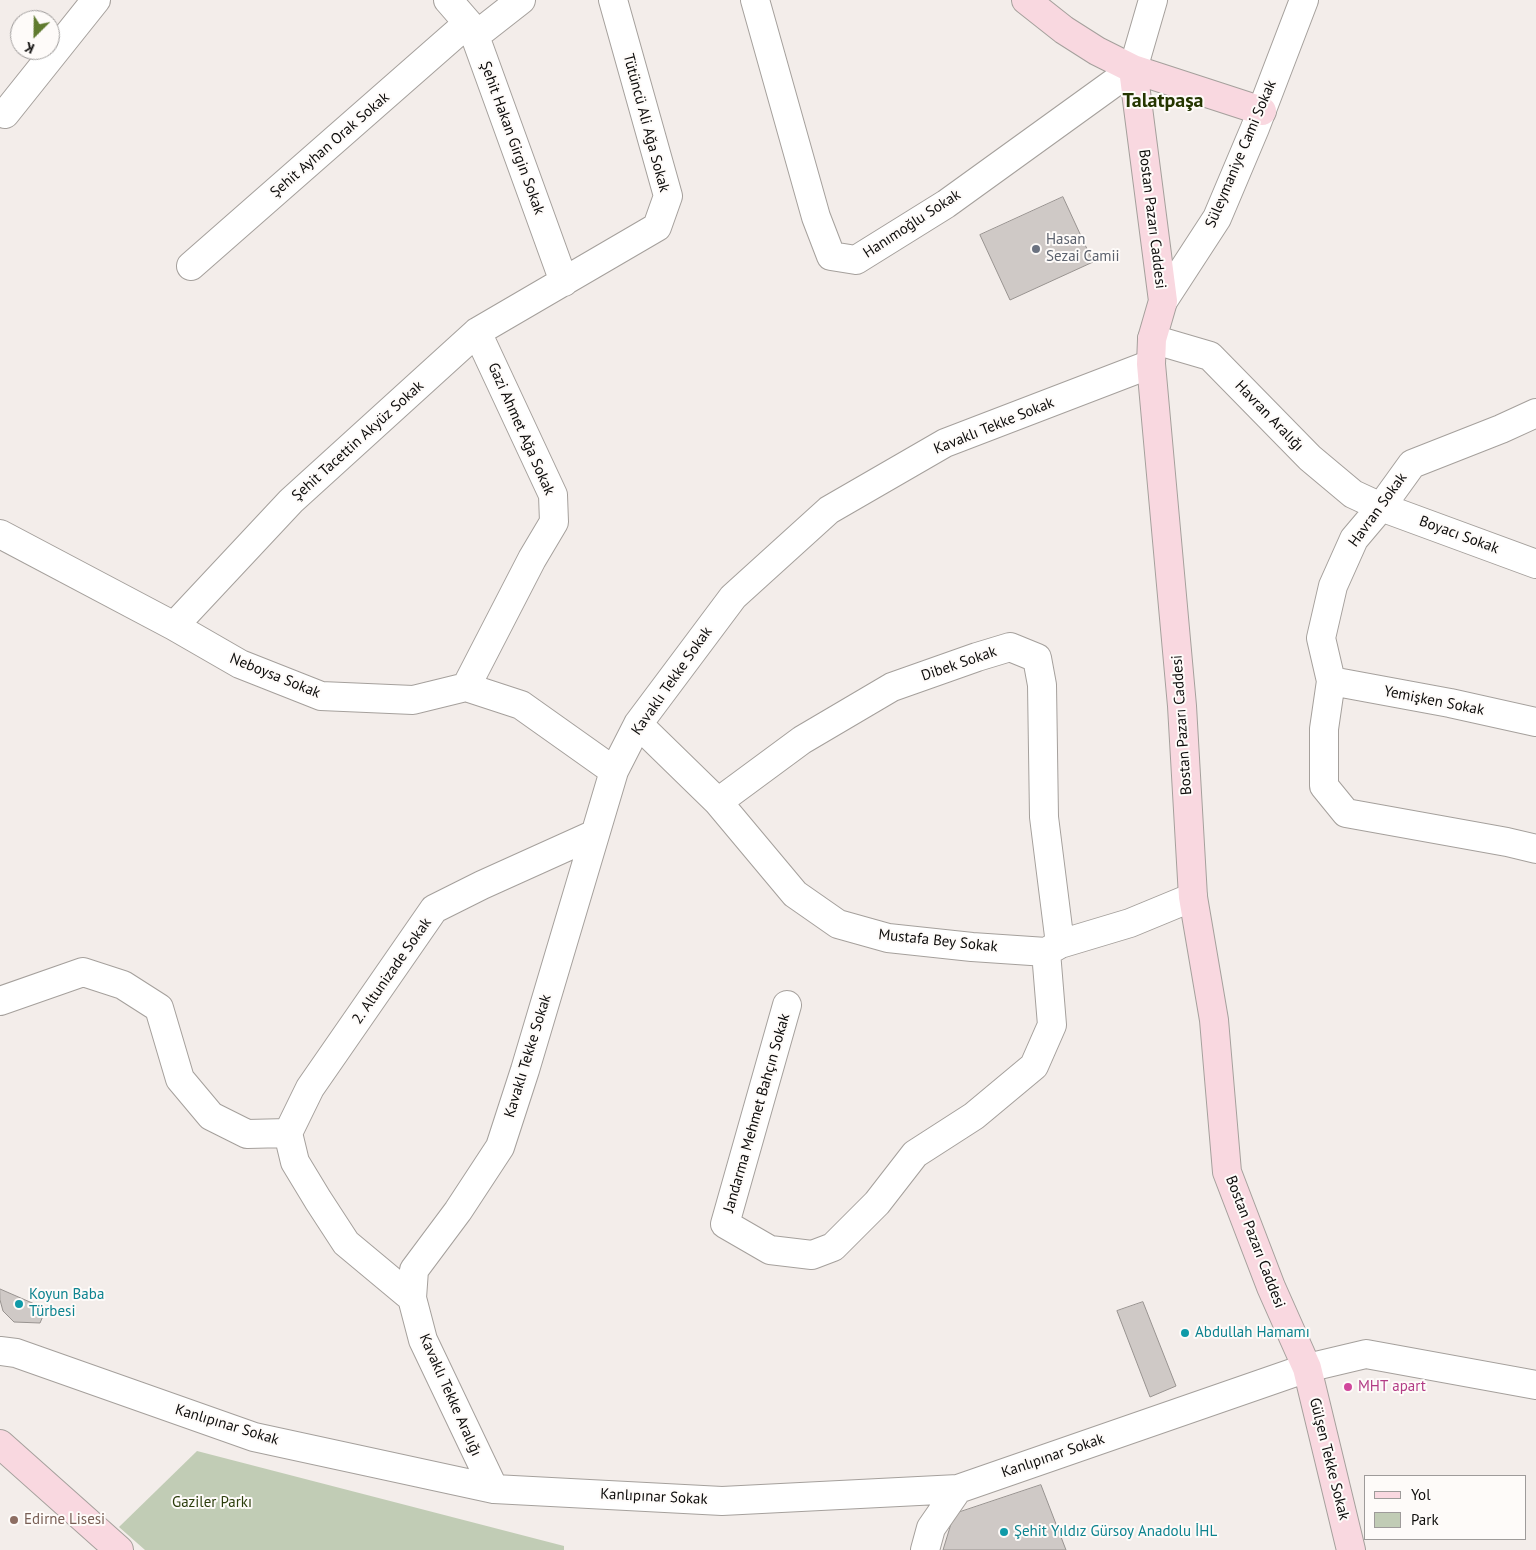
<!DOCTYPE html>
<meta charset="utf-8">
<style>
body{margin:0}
#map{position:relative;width:1536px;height:1550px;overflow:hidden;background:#f3edea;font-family:"PT Sans",sans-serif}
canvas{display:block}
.legend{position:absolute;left:1364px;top:1475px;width:162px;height:65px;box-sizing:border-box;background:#fefbf9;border:1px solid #9e9b9a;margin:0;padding:6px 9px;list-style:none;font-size:15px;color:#0d0c0b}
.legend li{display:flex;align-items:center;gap:10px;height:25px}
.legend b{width:25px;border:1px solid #9e9b9a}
.north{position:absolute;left:10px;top:10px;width:50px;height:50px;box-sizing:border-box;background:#fefbf9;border:1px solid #9e9b9a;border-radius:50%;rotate:203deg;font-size:14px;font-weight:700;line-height:20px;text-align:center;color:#0d0c0b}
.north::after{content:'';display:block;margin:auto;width:18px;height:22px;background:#607b2f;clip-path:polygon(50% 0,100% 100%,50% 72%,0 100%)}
</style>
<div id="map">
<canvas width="1536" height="1550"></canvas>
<ul class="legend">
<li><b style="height:6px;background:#f9d8e0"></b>Yol</li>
<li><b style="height:14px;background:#c1ccb5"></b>Park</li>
</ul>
<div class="north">K</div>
</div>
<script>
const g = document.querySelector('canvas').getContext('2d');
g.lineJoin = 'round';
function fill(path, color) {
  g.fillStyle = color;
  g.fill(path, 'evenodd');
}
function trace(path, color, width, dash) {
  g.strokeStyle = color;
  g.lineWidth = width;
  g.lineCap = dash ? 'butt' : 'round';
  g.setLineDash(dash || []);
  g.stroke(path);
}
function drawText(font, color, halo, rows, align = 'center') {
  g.font = font + ' "PT Sans",sans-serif';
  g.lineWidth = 4;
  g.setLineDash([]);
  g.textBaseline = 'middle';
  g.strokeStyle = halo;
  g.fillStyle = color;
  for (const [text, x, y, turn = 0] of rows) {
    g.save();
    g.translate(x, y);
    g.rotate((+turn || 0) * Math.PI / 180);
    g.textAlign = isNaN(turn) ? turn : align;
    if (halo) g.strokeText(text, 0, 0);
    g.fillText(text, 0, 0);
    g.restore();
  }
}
const green = new Path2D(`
 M197 1451 564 1546V1550H145L119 1527Z`);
const building = new Path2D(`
 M1063 197 1093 262 1010 300 980 235Z
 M0 1289 46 1309 40 1323 14 1322 3 1311 0 1300Z
 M1143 1302 1176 1386 1150 1397 1117 1311Z
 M1041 1485 1066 1550H943L954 1514Z`);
const street = new Path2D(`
 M448 0 468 23 475 36 564 282
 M755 0 816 217 831 256 856 260 946 204 1133 69 1153 0
 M475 36 521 0
 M5 114 96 0
 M191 266 468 23
 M1163 301 1217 218 1255 128 1304 0
 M1152 339 1210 356 1310 458 1353 494 1381 507 1536 564
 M1536 413 1501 429 1412 464 1381 507 1354 539 1333 586 1321 638 1331 681 1324 729V786L1346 813 1507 842 1536 849
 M0 534 174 626 240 664 321 696 413 700 466 687 521 705 614 771
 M174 626 291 501 477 332 657 227 668 196 613 0
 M1331 681 1450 703 1536 722
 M466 687 532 559 554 522 553 495 477 332
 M638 724 718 802 795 894 838 924 888 938 972 947 1046 952 1060 944 1130 923 1193 897
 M718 802 802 740 892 687 977 657 1010 647 1037 658 1042 685 1044 817 1060 944
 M0 1001 83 972 123 985 159 1008 180 1079 211 1116 247 1134 288 1133
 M787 1005 725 1224 770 1250 812 1255 833 1247 877 1203 915 1154 974 1116 1034 1066 1052 1025 1046 952
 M288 1133 310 1088 434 909 482 885 595 834
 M288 1133 295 1162 318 1200 346 1243 412 1298
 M0 1351 16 1353 254 1437 494 1489 722 1501 958 1489 1307 1368 1366 1354 1536 1385
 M494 1489 423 1340 412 1298 414 1270 458 1211 500 1147 525 1070 614 771 638 724 733 597 829 510 945 443 1151 364
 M925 1550 931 1528 958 1489`);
const secondary = new Path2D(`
 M1026 0 1064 30 1097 51 1133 69 1262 111
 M1133 69 1163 301 1152 339 1151 364 1182 706 1193 897 1214 1020 1227 1172 1271 1287 1307 1368 1351 1550
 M0 1444 119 1550`);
const markers = [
 [1036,249,5,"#6b7280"],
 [19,1304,5,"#0f9aa8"],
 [1185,1333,5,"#0f9aa8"],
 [1348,1387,5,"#d1479c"],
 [14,1520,5,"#8d6e63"],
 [1004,1532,5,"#0f9aa8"]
];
const streetNames = [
 ["Tütüncü Ali Ağa Sokak",646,123,75],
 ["Şehit Hakan Girgin Sokak",512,138,70],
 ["Şehit Ayhan Orak Sokak",330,145,-41],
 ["Süleymaniye Cami Sokak",1241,154,-67],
 ["Bostan Pazarı Caddesi",1152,219,83],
 ["Hanımoğlu Sokak",912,224,-33],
 ["Havran Aralığı",1269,416,46],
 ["Kavaklı Tekke Sokak",994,426,-22],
 ["Gazi Ahmet Ağa Sokak",521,429,66],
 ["Şehit Tacettin Akyüz Sokak",358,441,-42],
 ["Havran Sokak",1378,510,-54],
 ["Boyacı Sokak",1459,535,20],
 ["Dibek Sokak",959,664,-19],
 ["Neboysa Sokak",275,676,22],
 ["Kavaklı Tekke Sokak",672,681,-55],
 ["Yemişken Sokak",1434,701,11],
 ["Bostan Pazarı Caddesi",1182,725,-94],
 ["Mustafa Bey Sokak",938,941,6],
 ["2. Altunizade Sokak",392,971,-55],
 ["Kavaklı Tekke Sokak",528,1056,-73],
 ["Jandarma Mehmet Bahçın Sokak",757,1113,-74],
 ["Bostan Pazarı Caddesi",1255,1242,69],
 ["Kavaklı Tekke Aralığı",450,1395,66],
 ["Kanlıpınar Sokak",227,1425,17],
 ["Kanlıpınar Sokak",1053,1456,-19],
 ["Gülşen Tekke Sokak",1329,1459,76],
 ["Kanlıpınar Sokak",654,1497,3]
];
const worshipNames = [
 ["Hasan",1046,240],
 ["Sezai Camii",1046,257]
];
const cultureNames = [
 ["Koyun Baba",29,1295],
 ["Türbesi",29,1312],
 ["Abdullah Hamamı",1195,1333],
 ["Şehit Yıldız Gürsoy Anadolu İHL",1014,1532]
];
const hotelNames = [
 ["MHT apart",1358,1387]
];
const parkNames = [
 ["Gaziler Parkı",212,1503]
];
const educationNames = [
 ["Edirne Lisesi",24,1520]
];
const districtNames = [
 ["Talatpaşa",1163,101]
];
fill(green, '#c1ccb5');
fill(building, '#cfc9c6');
trace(building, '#989390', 1);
trace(street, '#a5a09c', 30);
trace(secondary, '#a5a09c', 30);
trace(street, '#fff', 28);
trace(secondary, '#f9d8e0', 28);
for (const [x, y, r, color] of markers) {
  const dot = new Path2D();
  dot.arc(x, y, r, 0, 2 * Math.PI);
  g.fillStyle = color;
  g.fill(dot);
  trace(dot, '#fefbf9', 2);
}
drawText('15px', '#0d0c0b', '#fefbf9', streetNames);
drawText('15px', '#5b616d', '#fefbf9', worshipNames, 'left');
drawText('15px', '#0d838f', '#fefbf9', cultureNames, 'left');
drawText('15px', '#b23c85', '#fefbf9', hotelNames, 'left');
drawText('15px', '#2c3e0d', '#fefbf9', parkNames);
drawText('15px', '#785e54', '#fefbf9', educationNames, 'left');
drawText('bold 20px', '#253600', '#fefbf9', districtNames);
</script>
